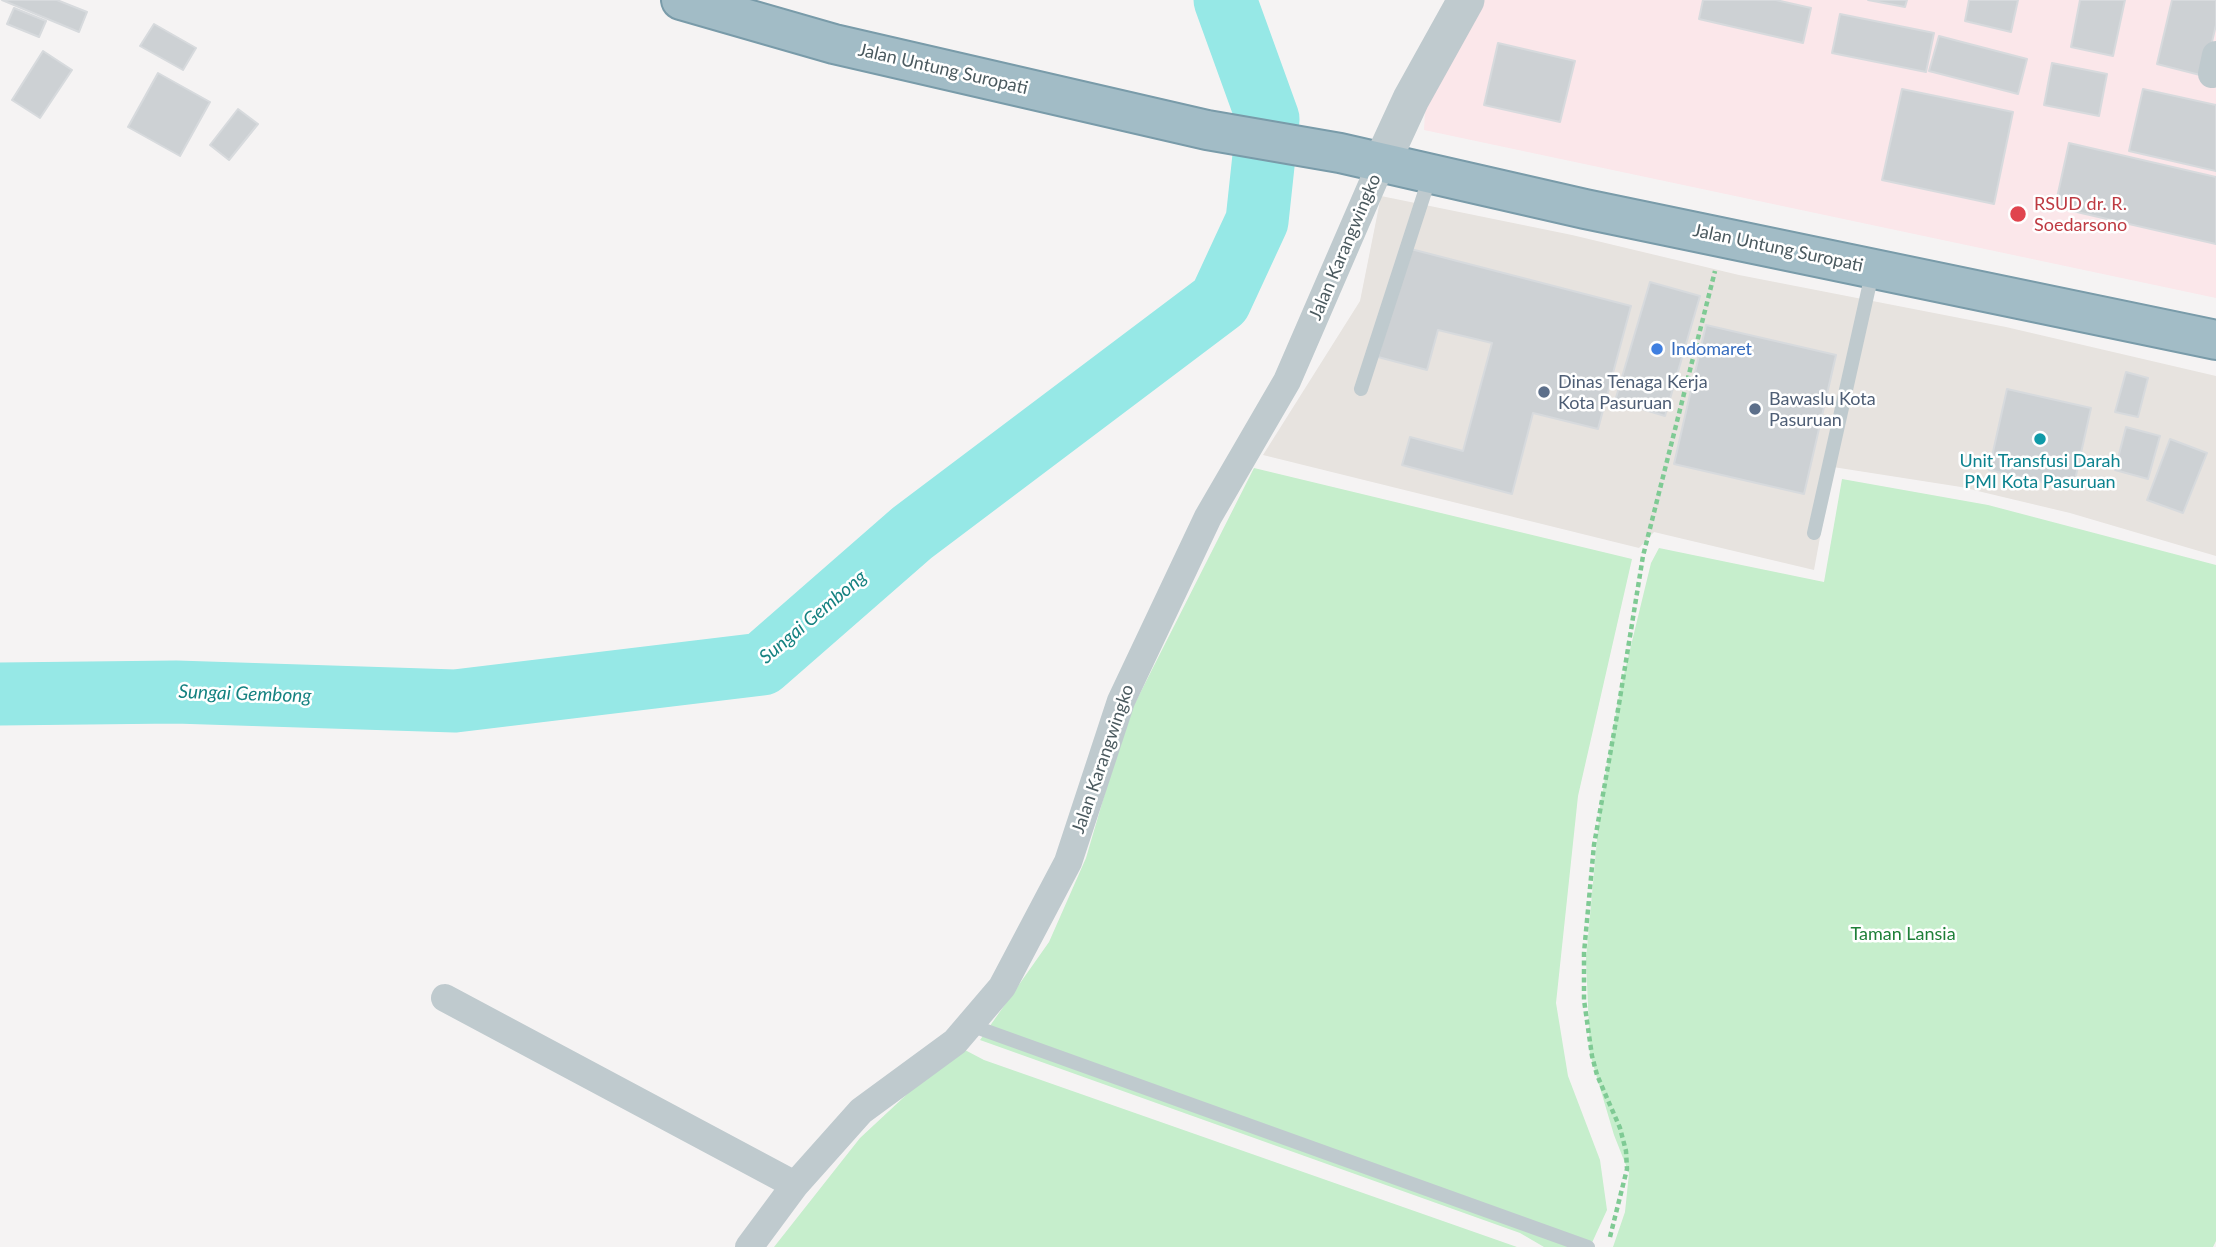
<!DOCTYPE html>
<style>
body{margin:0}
canvas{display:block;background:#f5f3f3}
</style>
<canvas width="2216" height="1247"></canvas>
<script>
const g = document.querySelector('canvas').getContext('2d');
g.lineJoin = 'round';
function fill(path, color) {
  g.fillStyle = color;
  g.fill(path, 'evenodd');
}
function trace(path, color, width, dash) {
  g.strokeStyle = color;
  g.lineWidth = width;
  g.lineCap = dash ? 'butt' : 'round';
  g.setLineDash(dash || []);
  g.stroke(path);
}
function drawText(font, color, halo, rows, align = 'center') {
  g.font = font + ' Lato,sans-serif';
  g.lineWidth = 5;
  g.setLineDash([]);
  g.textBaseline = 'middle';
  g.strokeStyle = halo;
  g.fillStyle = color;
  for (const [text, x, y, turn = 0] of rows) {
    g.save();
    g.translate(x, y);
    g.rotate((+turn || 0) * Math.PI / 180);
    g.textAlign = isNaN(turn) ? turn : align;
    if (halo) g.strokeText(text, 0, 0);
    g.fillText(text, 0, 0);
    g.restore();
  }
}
const commercial = new Path2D(`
 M1381 196 1572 235 1739 275 2006 327 2216 376V556L2070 513 1961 487 1833 467 1814 570 1654 532 1639 548 1263 455 1360 301Z`);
const medical = new Path2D(`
 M1482 0H2216V298L1424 130 1426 93Z`);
const green = new Path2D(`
 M1254 468 1632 559 1578 796 1556 1003 1568 1076 1600 1160 1607 1210 1590 1247H1544L1520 1233 980 1040 1049 942 1086 858 1126 721Z
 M1842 479 1988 505 2216 565V1241L2213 1247H1613L1625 1212 1629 1173 1614 1135 1590 1054 1586 959 1600 807 1620 691 1651 563 1659 548 1824 582Z
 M965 1050 984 1060 1517 1247H774L860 1138 918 1084Z`);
const river = new Path2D(`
 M0 694 176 692 455 701 762 664 912 533 1220 301 1257 221 1268 119 1225 0`);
const building = new Path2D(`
 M2 0H57L87 12 79 32Z
 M1703 0H1776L1811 8 1803 43 1699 19Z
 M1868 0H1907L1905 7Z
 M1969 0H2018L2011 32 1965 21Z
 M2080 0H2125L2113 56 2071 47Z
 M2172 0H2216V25L2204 76 2157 64Z
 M14 8 46 21 39 37 7 24Z
 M1840 14 1934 33 1926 72 1832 53Z
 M154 24 196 48 183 70 140 46Z
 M1939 36 2027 59 2018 94 1929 71Z
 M1498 43 1575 61 1560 122 1484 105Z
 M43 51 72 70 40 118 12 100Z
 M2052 63 2107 74 2099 116 2044 105Z
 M158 73 210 102 180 156 128 127Z
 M1902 89 2013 112 1994 204 1882 180Z
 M2143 89 2216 105V171L2129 151Z
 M238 109 258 124 229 160 210 145Z
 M2069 143 2216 177V244L2055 207Z
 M1407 248 1631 306 1598 429 1533 413 1512 494 1402 465 1410 437 1463 451 1492 343 1438 330 1427 370 1378 357Z
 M1650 282 1700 296 1665 416 1615 401Z
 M1706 325 1836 355 1804 494 1674 464Z
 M2126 372 2148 378 2138 417 2115 412Z
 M2007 389 2091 408 2073 489 1989 470Z
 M2126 427 2160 436 2148 479 2115 470Z
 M2170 439 2207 453 2183 513 2147 500Z`);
const path = new Path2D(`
 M1610 1237 1627 1169 1626 1151 1620 1128 1597 1075 1592 1056 1584 1000V953L1594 845 1619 704 1643 556 1715 271`);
const service = new Path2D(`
 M1361 389 1430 176
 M1814 533 1873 269
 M970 1025 1588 1247`);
const minor = new Path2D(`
 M2212 74 2216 55
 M445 998 795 1185
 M749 1247 795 1185 861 1111 955 1042 1002 987 1068 862 1121 701 1208 517 1287 381 1381 164`);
const tertiary = new Path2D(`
 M1381 164 1411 99 1466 0`);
const trunk = new Path2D(`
 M681 0 834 44 1207 130 1340 153 1585 209 2216 340`);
const markers = [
 [2018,214,9,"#e0444e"],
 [1657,349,7,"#3f7fe0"],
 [1544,392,7,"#5c6f8a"],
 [1755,409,7,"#5c6f8a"],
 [2040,439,7,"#0f9aa8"]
];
const streetNames = [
 ["Jalan Untung Suropati",943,69,13],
 ["Jalan Karangwingko",1345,247,-67],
 ["Jalan Untung Suropati",1778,248,12],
 ["Jalan Karangwingko",1103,759,-71]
];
const healthNames = [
 ["RSUD dr. R.",2034,204],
 ["Soedarsono",2034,225]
];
const shopNames = [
 ["Indomaret",1671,349]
];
const serviceNames = [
 ["Dinas Tenaga Kerja",1558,382],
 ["Kota Pasuruan",1558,403],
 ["Bawaslu Kota",1769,399],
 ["Pasuruan",1769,420]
];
const cultureNames = [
 ["Unit Transfusi Darah",2040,461],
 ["PMI Kota Pasuruan",2040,482]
];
const parkNames = [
 ["Taman Lansia",1903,934]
];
const waterNames = [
 ["Sungai Gembong",813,617,-40],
 ["Sungai Gembong",245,694,2]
];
fill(commercial, '#e7e3df');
fill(medical, '#fbe7ea');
fill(green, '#c6eecc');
trace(river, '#96e8e6', 63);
fill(building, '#cdd1d4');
trace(building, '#d7dadd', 2);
trace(trunk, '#799ba9', 42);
trace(path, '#7fca94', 4.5, [5, 3.5]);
trace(service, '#bfcace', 14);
trace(minor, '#bfcace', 28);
trace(tertiary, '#bfcace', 37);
trace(trunk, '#a2bcc6', 38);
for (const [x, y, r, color] of markers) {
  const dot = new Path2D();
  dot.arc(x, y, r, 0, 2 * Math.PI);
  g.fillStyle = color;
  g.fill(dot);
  trace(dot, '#fff', 2.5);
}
drawText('18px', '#4b5a5f', '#fff', streetNames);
drawText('18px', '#be3a42', '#fff', healthNames, 'left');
drawText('18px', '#366cbe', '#fff', shopNames, 'left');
drawText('18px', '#4e5e75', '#fff', serviceNames, 'left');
drawText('18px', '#0d838f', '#fff', cultureNames);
drawText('18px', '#1e7f38', '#fff', parkNames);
drawText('italic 19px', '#158281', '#fff', waterNames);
</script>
